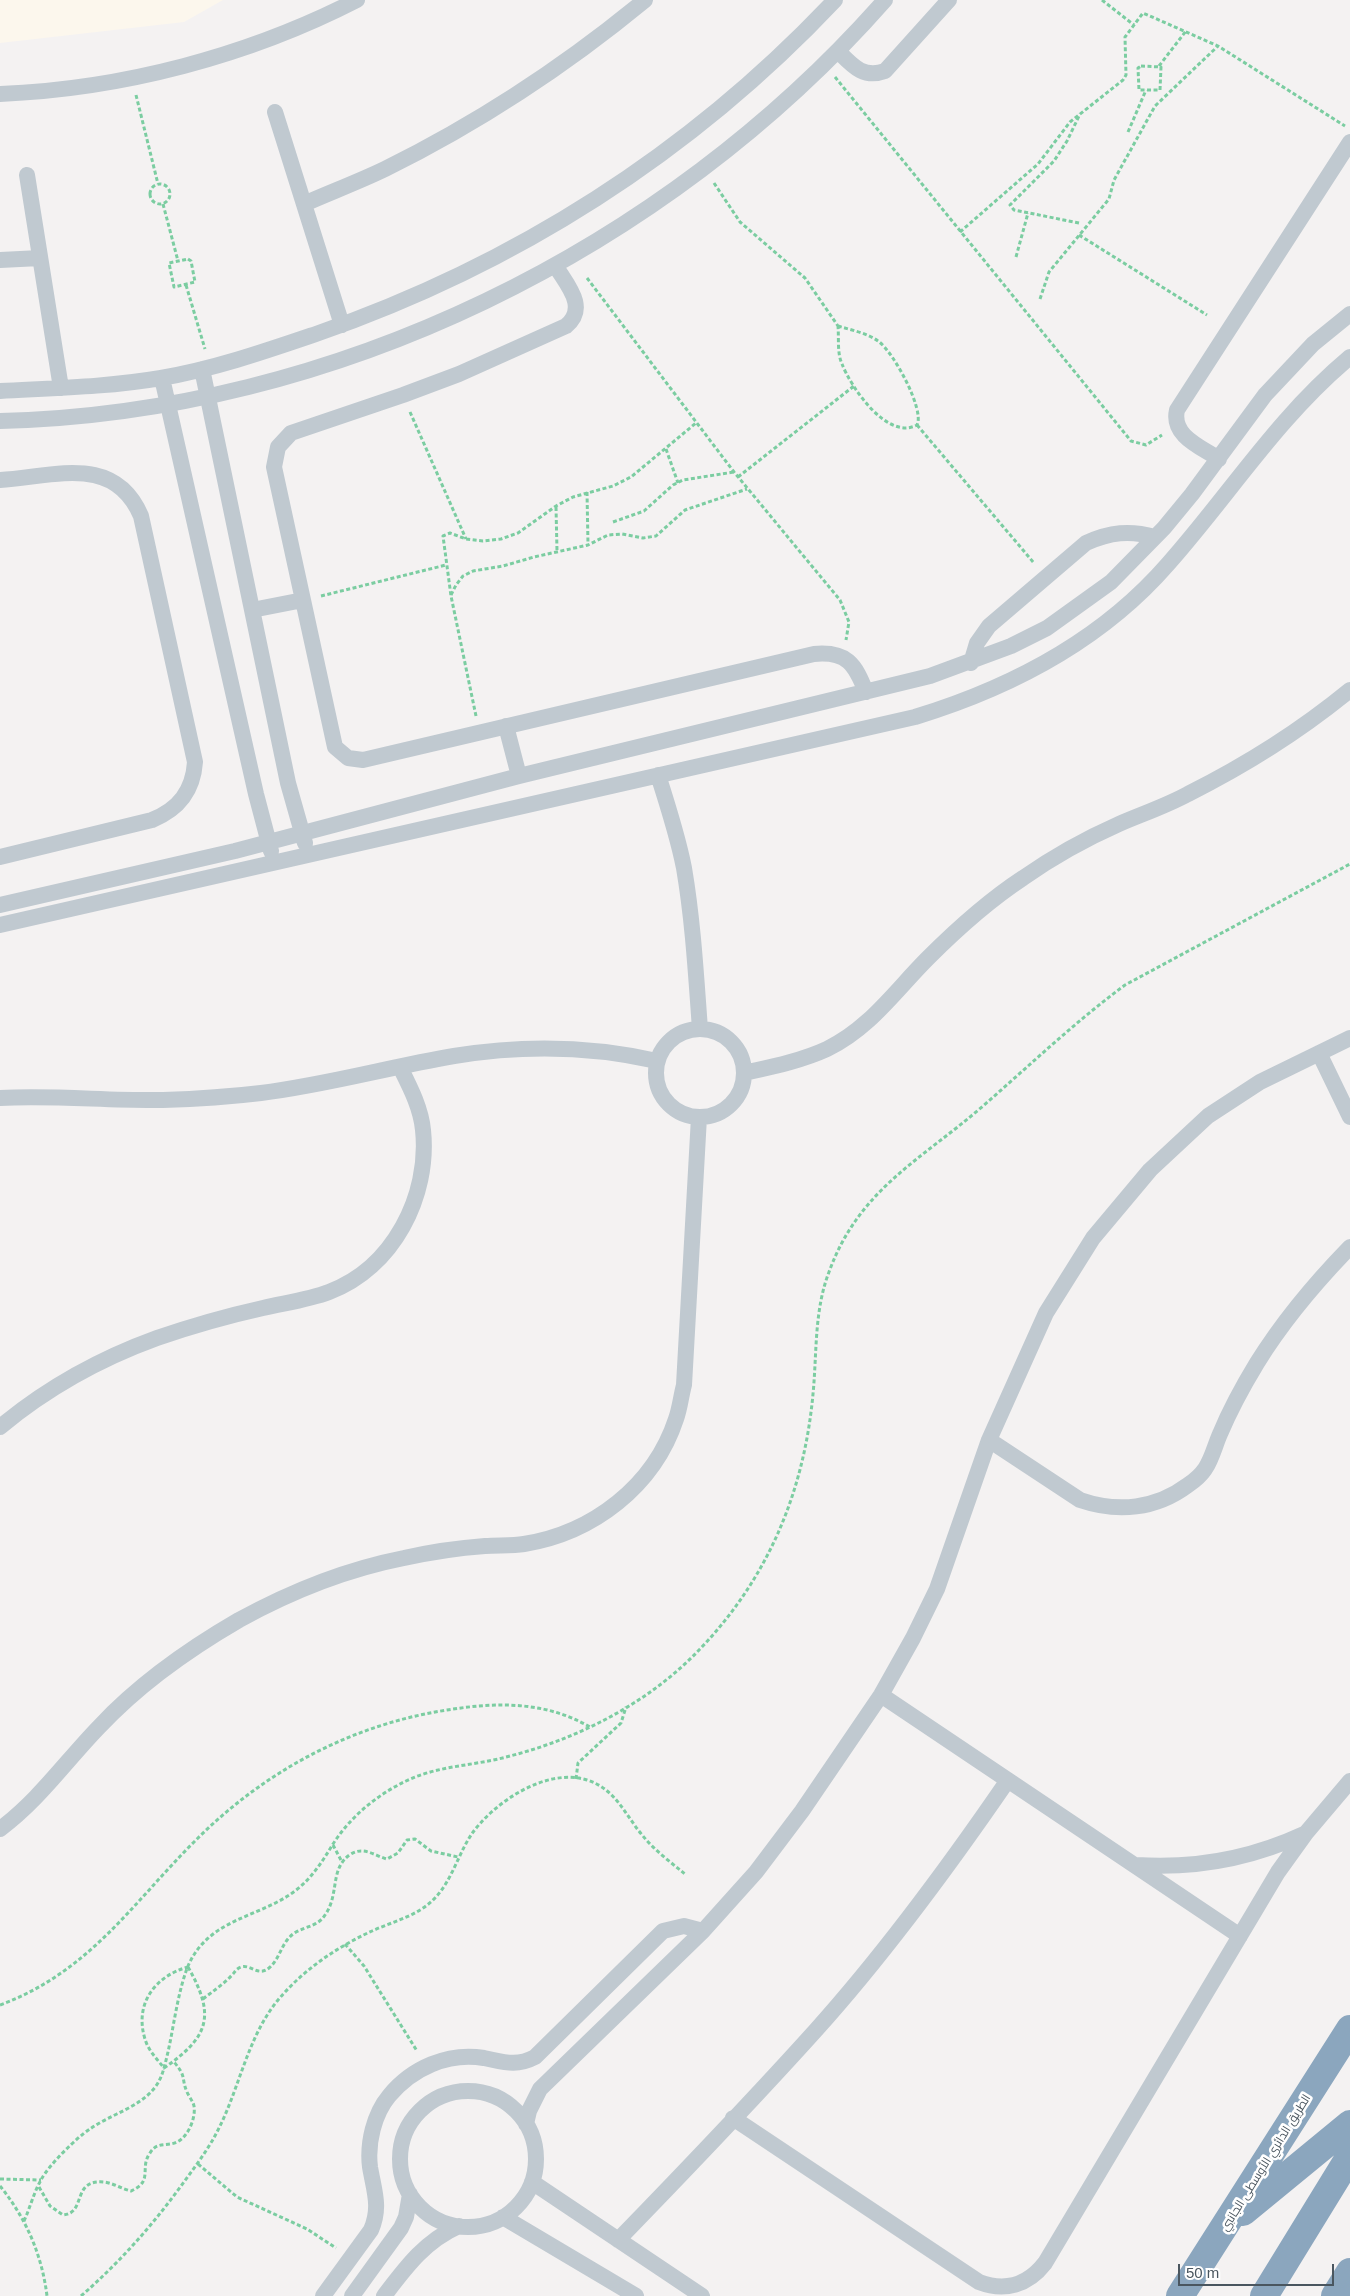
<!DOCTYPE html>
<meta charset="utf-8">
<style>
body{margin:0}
#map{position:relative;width:1350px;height:2296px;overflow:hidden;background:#f4f2f2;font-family:Arial,sans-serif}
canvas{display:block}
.scale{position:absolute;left:1178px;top:2264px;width:156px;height:22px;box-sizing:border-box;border:2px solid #4a565f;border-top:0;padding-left:6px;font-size:15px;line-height:18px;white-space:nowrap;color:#4a565f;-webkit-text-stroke:4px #fff;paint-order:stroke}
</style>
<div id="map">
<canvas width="1350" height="2296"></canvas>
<div class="scale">50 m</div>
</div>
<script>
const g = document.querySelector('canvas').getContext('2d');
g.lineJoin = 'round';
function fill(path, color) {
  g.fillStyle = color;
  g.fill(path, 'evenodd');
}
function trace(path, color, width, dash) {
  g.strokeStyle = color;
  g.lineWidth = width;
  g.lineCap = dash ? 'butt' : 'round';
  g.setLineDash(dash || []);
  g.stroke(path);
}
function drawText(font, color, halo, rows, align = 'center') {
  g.font = font + ' Arial,Cairo,sans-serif';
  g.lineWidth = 5;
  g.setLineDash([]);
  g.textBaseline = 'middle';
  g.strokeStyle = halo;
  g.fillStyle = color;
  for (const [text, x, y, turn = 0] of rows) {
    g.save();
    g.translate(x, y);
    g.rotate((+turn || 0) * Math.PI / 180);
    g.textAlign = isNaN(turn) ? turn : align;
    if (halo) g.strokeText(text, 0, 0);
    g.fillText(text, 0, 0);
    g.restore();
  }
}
const commercial = new Path2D(`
 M0 0H223L184 22 0 43Z`);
const path = new Path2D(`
 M1102 0 1134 25
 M1141 66 1161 67 1160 90H1139L1138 68Z
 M1159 66 1186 31
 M835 77 1131 441 1146 445 1162 435
 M136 95 158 184
 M1128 132 1146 90
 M714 183 740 222 805 278 838 326
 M150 194a10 10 0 1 1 20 0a10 10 0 1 1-20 0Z
 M163 204 178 261
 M1079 223 1014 210 1010 205 1054 161 1067 141 1080 114
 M960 232 1038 164 1070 122 1123 80 1126 75 1125 37 1143 13 1218 46 1345 126
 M1079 235 1207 315
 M1016 257 1028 213
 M188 259 191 261 195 282 174 287 169 263Z
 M587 278 734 472 840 600 849 622 846 640
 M186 285 205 349
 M1040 299 1049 272 1109 199 1114 180 1155 106 1218 46
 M838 326C851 330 867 333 878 341 893 351 925 410 917 425 887 441 851 387 842 364 837 353 839 338 838 326Z
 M410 412 466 539
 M917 425 1034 563
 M666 449 678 483
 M738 477 854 386
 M587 492 588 544
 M556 507 557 551
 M613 522 644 511 673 485 683 480 734 472
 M451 595 456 585 463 576 473 571 503 566 534 557 588 545 608 535 622 534 643 538 656 536 685 510 747 489
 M321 596 446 565
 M476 716 451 596 443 536 450 533 466 539 483 541 501 539 518 533 556 506 573 497 613 486 631 477 696 423
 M576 1779 578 1763 621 1723 626 1707
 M333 1845 342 1862
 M345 1944 364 1966 417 2051
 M188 1967C216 2016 209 2037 164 2068 157 2059 148 2050 145 2039 134 2004 155 1976 188 1967Z
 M203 1999C213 1991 224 1984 232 1975 235 1972 236 1969 241 1967 251 1964 258 1977 269 1968 281 1958 281 1941 296 1932 307 1926 318 1926 325 1915 340 1894 329 1868 351 1854 364 1846 375 1856 387 1859L398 1853 407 1840 415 1839 431 1851 458 1857
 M0 2005C89 1972 131 1905 194 1842 263 1772 350 1725 447 1710 497 1702 545 1701 590 1727
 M198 2164 237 2197 307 2229 336 2248
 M0 2179 41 2180
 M0 2186C26 2218 42 2255 47 2296
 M39 2187 50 2206 63 2215C87 2213 71 2179 104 2182 113 2183 122 2189 131 2191 154 2181 139 2168 150 2153 157 2141 167 2147 177 2142 188 2137 196 2118 194 2106 193 2101 189 2097 187 2092 181 2078 187 2077 174 2062
 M24 2221C30 2208 34 2192 41 2180 48 2166 77 2137 90 2129 111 2114 141 2107 156 2086 163 2076 165 2064 168 2052 174 2025 178 1991 188 1966 209 1918 259 1918 295 1891 312 1878 322 1862 333 1844 351 1816 377 1795 406 1781 439 1765 475 1766 510 1756 580 1738 650 1702 700 1649 768 1578 804 1492 813 1394 817 1353 814 1311 829 1272 859 1189 921 1160 983 1106 1030 1065 1075 1022 1125 985L1350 864
 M81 2296C119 2263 151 2227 181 2186 194 2168 208 2150 218 2130 240 2087 247 2038 278 2000 303 1970 337 1947 372 1931 394 1921 418 1916 435 1898 452 1880 458 1855 471 1835 493 1803 546 1767 587 1780 616 1789 625 1815 643 1836 655 1851 672 1863 686 1875`);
const street = new Path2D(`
 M838 51C852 65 863 79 885 71L949 0
 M0 94C122 89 248 56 357 0
 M275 112 342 325
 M27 175 61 388
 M304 204C331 192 358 182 385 169 478 123 565 66 645 0
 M0 260 40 258
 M555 265C566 284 589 307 566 326L459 374 403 395 291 433 278 447 274 467 335 747 348 758 363 760 814 654C847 651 855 664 866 692
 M202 369 288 783 305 843
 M162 378 256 794 271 851
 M0 391C54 388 108 387 161 378 214 369 266 351 316 334 515 265 691 153 835 0
 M0 421C334 413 665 250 885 0
 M1219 459C1201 447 1171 436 1177 410L1350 142
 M0 480C53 477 114 453 141 516L195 762C193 791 179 809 152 820L0 857
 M252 610 303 600
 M971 663 977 643 989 626 1086 543C1110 532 1130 530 1155 537
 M506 726 519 776
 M658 775C668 806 678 837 684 868 693 921 696 975 700 1029
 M0 905 235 851 519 776 930 676 1011 646 1047 628 1111 582 1164 528 1192 494 1265 395 1313 344 1350 314
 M0 925 915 717C1010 688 1102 640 1168 564 1230 494 1277 418 1350 357
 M656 1073a44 44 0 1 1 88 0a44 44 0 1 1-88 0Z
 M1319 1053 1350 1117
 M744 1073C771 1067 801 1061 827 1049 870 1028 895 991 928 958 957 929 988 901 1023 878 1053 857 1085 839 1119 824 1142 814 1166 806 1188 794 1246 765 1300 731 1350 690
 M0 1098C54 1095 108 1101 163 1100 195 1099 228 1097 261 1093 326 1085 389 1067 454 1056 521 1045 591 1046 657 1061
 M0 1427C47 1388 99 1359 157 1338 192 1326 227 1316 263 1308 284 1303 308 1300 329 1292 393 1268 430 1196 423 1130 421 1108 410 1087 400 1067
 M989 1440 1080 1500C1118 1513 1156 1509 1188 1485 1194 1481 1201 1475 1205 1469 1212 1459 1215 1445 1220 1434 1230 1410 1243 1386 1257 1363 1283 1321 1315 1283 1350 1247
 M881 1695 1240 1936
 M0 1829C39 1800 66 1761 99 1727 139 1684 189 1649 239 1620 290 1592 348 1569 404 1558 431 1552 458 1548 485 1546 498 1545 512 1546 524 1544 593 1533 654 1486 676 1419 680 1408 681 1396 684 1385L699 1117
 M1136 1865C1196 1869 1250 1859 1304 1834
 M400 2159a68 68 0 1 1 136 0a68 68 0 1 1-136 0Z
 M733 2118 979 2282C1005 2292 1028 2285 1045 2263L1278 1872 1306 1833 1350 1781
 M526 2124 529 2111 540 2089 703 1931 756 1872 802 1811 881 1695 913 1638 937 1589 989 1440 1046 1313 1093 1238 1150 1170 1208 1116 1260 1082 1350 1038
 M532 2182 702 2296
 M503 2217 636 2296
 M618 2240C685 2171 752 2101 816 2030 886 1952 949 1866 1008 1780
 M323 2296 371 2230C381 2207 374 2191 370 2167 367 2143 374 2114 389 2096 412 2068 448 2052 484 2058 504 2062 516 2067 535 2057L663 1931 684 1926 703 1931
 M352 2296 401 2228 406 2217 410 2194
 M384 2296C406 2267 425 2241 459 2226`);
const highway = new Path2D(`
 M1243 2212 1350 2124
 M1180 2296 1350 2029
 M1264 2296 1350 2156
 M1335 2296 1350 2272`);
const streetNames = [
 ["الطريق الدائري الأوسطى الجانبي",1266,2163,-58]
];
fill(commercial, '#fcf7ed');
trace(path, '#7bcda1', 3, [4, 2.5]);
trace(street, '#c0c9d0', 16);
trace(highway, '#8ba6be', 28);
drawText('12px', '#4a565f', '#fff', streetNames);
</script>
